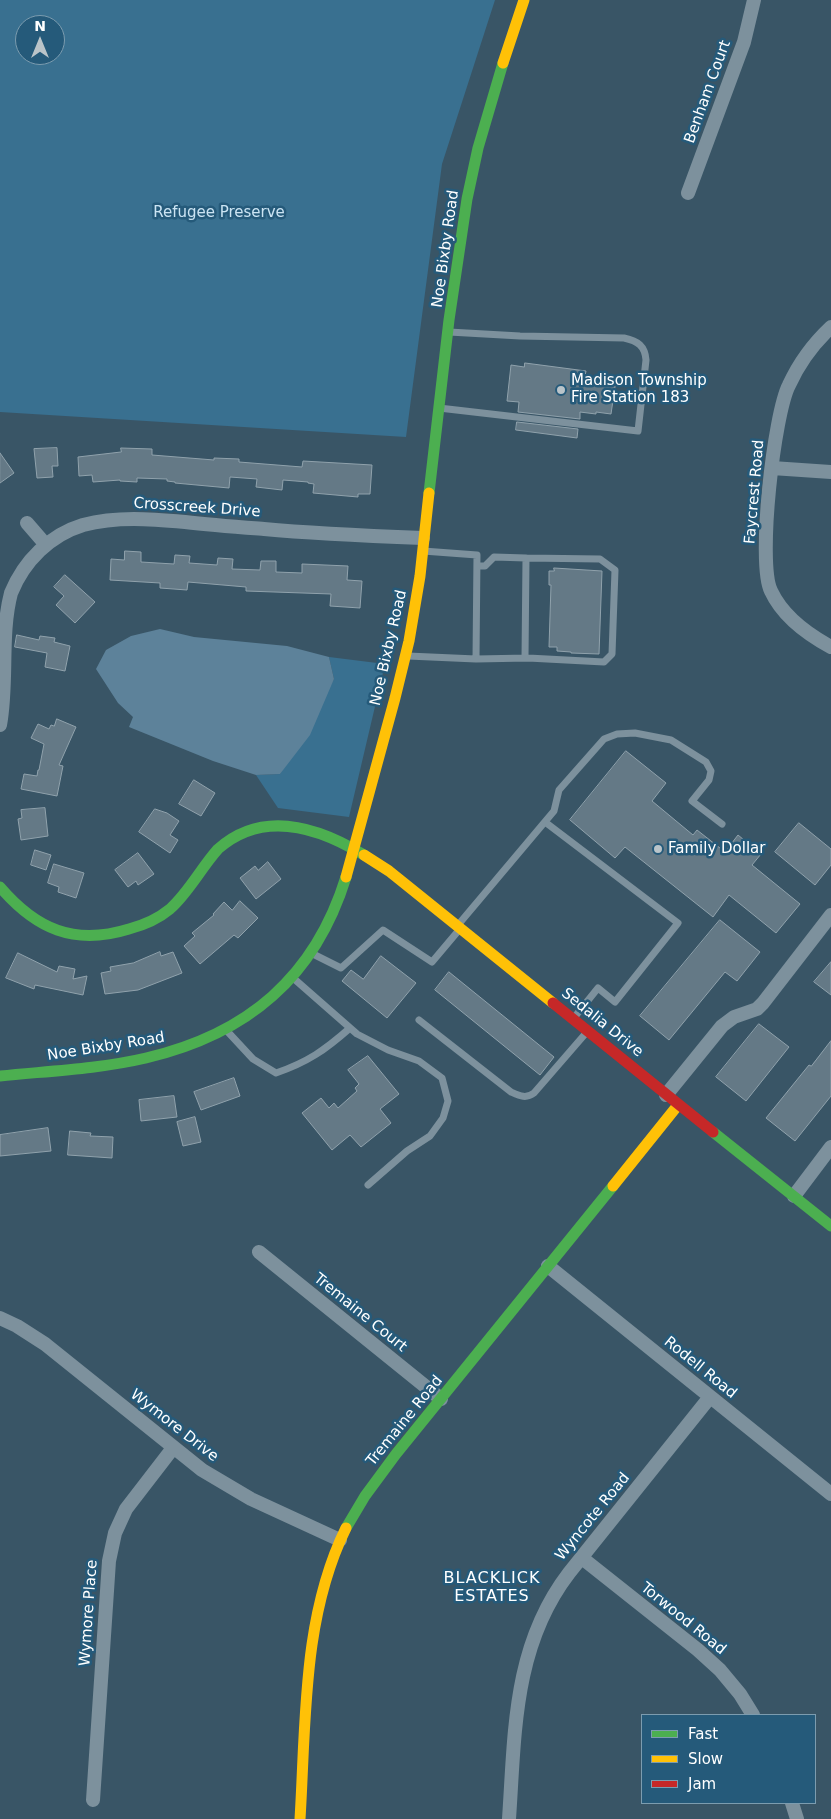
<!DOCTYPE html>
<style>
body{margin:0}
#map{position:relative;width:831px;height:1819px;overflow:hidden;background:#395566;font-family:"DejaVu Sans",sans-serif}
canvas{display:block}
.legend{position:absolute;left:641px;top:1714px;width:175px;height:90px;box-sizing:border-box;background:#255a7a;border:1px solid #7c9caf;margin:0;padding:6px 9px;list-style:none;font-size:15px;color:#fff}
.legend li{display:flex;align-items:center;gap:10px;height:25px}
.legend b{width:25px;border:1px solid #7c9caf}
.north{position:absolute;left:15px;top:15px;width:50px;height:50px;box-sizing:border-box;background:#255a7a;border:1px solid #7c9caf;border-radius:50%;rotate:0deg;font-size:14px;font-weight:700;line-height:20px;text-align:center;color:#fff}
.north::after{content:'';display:block;margin:auto;width:18px;height:22px;background:#bac4c9;clip-path:polygon(50% 0,100% 100%,50% 72%,0 100%)}
</style>
<div id="map">
<canvas width="831" height="1819"></canvas>
<ul class="legend">
<li><b style="height:6px;background:#4caf50"></b>Fast</li>
<li><b style="height:6px;background:#ffc107"></b>Slow</li>
<li><b style="height:6px;background:#c62828"></b>Jam</li>
</ul>
<div class="north">N</div>
</div>
<script>
const g = document.querySelector('canvas').getContext('2d');
g.lineJoin = 'round';
function fill(path, color) {
  g.fillStyle = color;
  g.fill(path, 'evenodd');
}
function trace(path, color, width, dash) {
  g.strokeStyle = color;
  g.lineWidth = width;
  g.lineCap = dash ? 'butt' : 'round';
  g.setLineDash(dash || []);
  g.stroke(path);
}
function drawText(font, color, halo, rows, align = 'center') {
  g.font = font + ' "DejaVu Sans",sans-serif';
  g.lineWidth = 5;
  g.setLineDash([]);
  g.textBaseline = 'middle';
  g.strokeStyle = halo;
  g.fillStyle = color;
  for (const [text, x, y, turn = 0] of rows) {
    g.save();
    g.translate(x, y);
    g.rotate((+turn || 0) * Math.PI / 180);
    g.textAlign = isNaN(turn) ? turn : align;
    if (halo) g.strokeText(text, 0, 0);
    g.fillText(text, 0, 0);
    g.restore();
  }
}
const green = new Path2D(`
 M0 0H495L442 164 406 437 0 412ZM25 25H55V55H25Z
 M329 657 385 664 349 817 278 808 256 775 280 774 334 679Z`);
const water = new Path2D(`
 M160 629 194 637 287 646 329 657 334 679 310 735 280 774 256 775 213 761 129 727 133 717 118 703 96 669 106 650 131 636Z`);
const building = new Path2D(`
 M525 363 586 371 585 376 616 380 611 414 596 412V414L580 412V419L518 412 519 402 507 401 511 365 524 367Z
 M517 422 578 429 577 438 516 430Z
 M57 448 58 466H52L53 477 37 478 34 449Z
 M121 448 152 449V455L214 460V458L239 459V462L302 467 303 461 372 465 370 494H358V497L313 493 314 484 308 483V482L283 480 282 490 256 487 257 479 230 477 229 488 175 483V482L167 481V479L137 478V482L120 481V480L93 482 92 475 79 476 78 457 121 452Z
 M0 453 14 473 0 483Z
 M125 551 141 552V562L174 564 175 555 190 556 189 563 217 565 218 558 233 559 232 569 260 570 261 561H276V572L302 573V564L348 566 347 580 362 581 360 608 330 606 331 594 246 591V587L188 582 187 590 160 588V583L110 580 111 559 124 560Z
 M554 568 602 571 599 654 571 653V652L557 651V647H549L551 585H549V571H554Z
 M65 575 95 602 75 623 56 605 64 596 54 587Z
 M17 635 39 640 40 636 55 638 54 642 70 646 65 671 45 667 47 653 15 647Z
 M57 719 76 727 59 765 63 766 57 796 21 789 24 774 37 776 38 770H39L44 744 31 738 38 724 49 729 51 725 54 726Z
 M626 751 666 783 652 801 693 835 697 830 725 852 738 835 761 854 752 865 800 904 776 933 729 895 713 917 625 847 615 858 570 820Z
 M194 780 215 793 201 816 179 804Z
 M45 808 48 836 21 840 18 819 22 818 21 810Z
 M155 809 167 813 179 821 170 835 178 840 170 853 139 832Z
 M799 823 831 849V865L815 885 775 852Z
 M35 850 51 855 46 870 31 865Z
 M138 853 154 874 138 885 136 881 128 887 115 870Z
 M268 862 281 879 256 899 240 878 255 866 258 870Z
 M54 864 84 873 76 898 58 892 59 887 48 883Z
 M240 901 258 918 238 938 234 935 200 964 184 946 195 936 192 933 214 915 213 914 224 902 232 910Z
 M720 920 760 952 737 981 725 972 669 1040 640 1016Z
 M160 952 161 956 173 952 182 973 138 990 105 994 101 973 111 971 110 967 133 963Z
 M18 953 57 972 59 966 75 969 73 979 87 976 83 995 35 985 34 989 6 978Z
 M381 956 416 983 387 1018 342 981 351 970 363 979Z
 M831 962V995L814 982Z
 M449 972 554 1057 540 1075 435 990Z
 M759 1024 789 1047 746 1101 716 1077Z
 M831 1041V1096L795 1141 766 1118 809 1065 811 1066Z
 M368 1056 399 1094 380 1109 391 1123 361 1147 350 1135 332 1150 302 1113 321 1098 329 1108 334 1103 338 1108 357 1091 355 1088 359 1084 348 1070Z
 M234 1078 240 1096 201 1110 194 1092Z
 M174 1096 177 1117 141 1121 139 1100Z
 M195 1117 201 1142 183 1146 177 1122Z
 M48 1128 51 1151 0 1156V1135Z
 M70 1131 91 1133 90 1136 113 1137 112 1158 68 1155Z`);
const lane = new Path2D(`
 M439 408 638 431 646 360C645 346 638 341 624 338L520 336 449 332
 M477 566H485L494 557 526 558 525 658
 M408 656 476 659 477 555 423 551
 M476 659 528 658 604 662 612 654 615 570 600 559 526 558
 M545 822 678 923 615 1002 598 988 573 1019
 M458 925 554 811 559 790 604 739 617 734 635 733 671 740 706 762 711 771 709 780 692 801 722 824
 M313 954 341 968 383 930 432 962 459 930
 M292 977 357 1034 388 1050 419 1061 442 1078 448 1101 443 1118 430 1136 407 1151 368 1185
 M419 1020 511 1092C520 1096 526 1099 534 1093L586 1033
 M227 1031 253 1059 276 1073C308 1062 325 1050 350 1028`);
const street = new Path2D(`
 M688 193 744 42 754 0
 M831 327C814 343 799 363 789 385 774 414 757 563 771 591 783 617 807 634 831 647
 M772 468 831 472
 M27 523 46 545
 M0 725C8 681 0 635 11 593 24 561 50 535 83 525 117 516 151 519 185 522 211 525 238 527 264 529 317 534 370 536 423 538
 M666 1095 722 1026 734 1017 757 1009 763 1003 831 915
 M794 1196 831 1147
 M259 1252 441 1399
 M548 1266 831 1494
 M0 1318 17 1326 45 1344 202 1470 251 1499 340 1540
 M582 1558 698 1650 720 1670 740 1694 753 1715
 M93 1800 109 1561 115 1533 126 1509 173 1448
 M792 1803 797 1819
 M509 1819C515 1732 513 1646 569 1573L710 1397`);
const fast = new Path2D(`
 M429 493 449 320 467 199 478 148 503 63
 M0 887C36 929 74 946 129 929 144 925 158 919 170 909 189 892 201 868 218 849 263 809 318 827 364 855
 M0 1076C49 1071 99 1069 146 1058 248 1034 315 977 346 877
 M713 1132 831 1226
 M346 1528 365 1496 396 1454 613 1186`);
const slow = new Path2D(`
 M503 63 524 0
 M364 855 389 871 553 1003
 M346 877 395 698 409 641 420 576 429 493
 M613 1186 678 1105
 M300 1819C306 1722 302 1617 346 1528`);
const jam = new Path2D(`
 M553 1003 713 1132`);
const markers = [
 [561,390,5,"#bac4c9"],
 [658,849,5,"#bac4c9"]
];
const streetNames = [
 ["Benham Court",708,92,-70],
 ["Noe Bixby Road",446,249,-82],
 ["Faycrest Road",755,492,-85],
 ["Crosscreek Drive",197,508,4],
 ["Noe Bixby Road",389,648,-77],
 ["Sedalia Drive",602,1023,39],
 ["Noe Bixby Road",106,1047,-9],
 ["Tremaine Court",360,1313,39],
 ["Rodell Road",700,1368,39],
 ["Tremaine Road",405,1421,-51],
 ["Wymore Drive",174,1426,38],
 ["Wyncote Road",593,1517,-51],
 ["Wymore Place",89,1613,-86],
 ["Torwood Road",683,1619,39]
];
const parkNames = [
 ["Refugee Preserve",219,213]
];
const poiNames = [
 ["Madison Township",571,381],
 ["Fire Station 183",571,398],
 ["Family Dollar",668,849]
];
const neighbourhoodNames = [
 ["BLACKLICK",492,1579],
 ["ESTATES",492,1597]
];
fill(green, '#397090');
fill(water, '#5d829a');
fill(building, '#647986');
trace(building, '#90a2ac', 1);
trace(lane, '#7d919d', 7);
trace(street, '#7d919d', 14);
trace(fast, '#4caf50', 11);
trace(slow, '#ffc107', 11);
trace(jam, '#c62828', 11);
for (const [x, y, r, color] of markers) {
  const dot = new Path2D();
  dot.arc(x, y, r, 0, 2 * Math.PI);
  g.fillStyle = color;
  g.fill(dot);
  trace(dot, '#255a7a', 2);
}
drawText('15px', '#fff', '#255a7a', streetNames);
drawText('15px', '#cbe4f3', '#255a7a', parkNames);
drawText('15px', '#fff', '#255a7a', poiNames, 'left');
g.letterSpacing = '1px';
drawText('16px', '#fff', '#255a7a', neighbourhoodNames);
g.letterSpacing = '0px';
</script>
